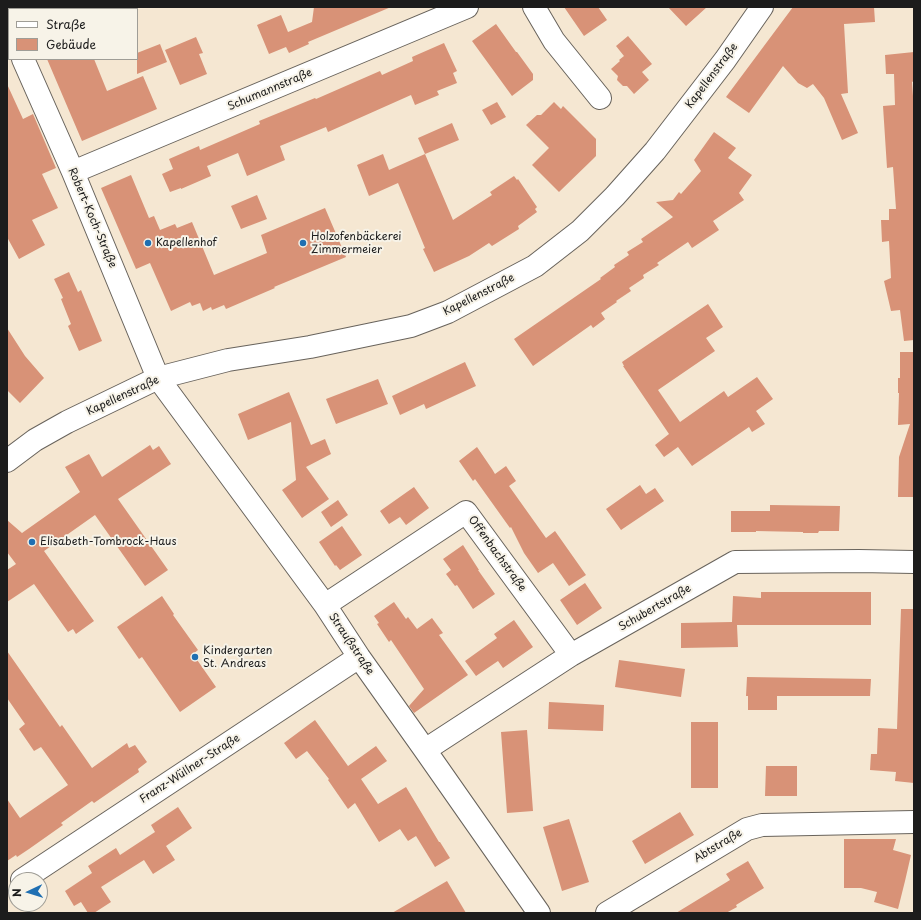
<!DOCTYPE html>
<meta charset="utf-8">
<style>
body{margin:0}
#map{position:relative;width:921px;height:920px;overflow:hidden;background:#f5e7d2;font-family:"Playpen Sans",sans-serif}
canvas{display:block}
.frame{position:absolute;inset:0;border:8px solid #1c1c1c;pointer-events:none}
.legend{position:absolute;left:8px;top:8px;width:130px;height:52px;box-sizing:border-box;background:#f7f3e8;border:1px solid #9f9d96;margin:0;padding:5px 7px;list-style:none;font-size:12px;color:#1c1c1c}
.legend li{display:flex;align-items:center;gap:8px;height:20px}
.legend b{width:20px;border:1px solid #9f9d96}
.north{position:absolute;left:8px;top:872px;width:40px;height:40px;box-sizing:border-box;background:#f7f3e8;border:1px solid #9f9d96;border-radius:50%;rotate:266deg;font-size:11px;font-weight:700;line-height:16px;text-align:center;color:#1c1c1c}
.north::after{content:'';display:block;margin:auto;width:14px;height:18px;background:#1f6fb2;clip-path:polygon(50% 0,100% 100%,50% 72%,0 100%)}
</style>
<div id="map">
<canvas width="921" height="920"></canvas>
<div class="frame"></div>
<ul class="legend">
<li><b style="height:5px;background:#fff"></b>Straße</li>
<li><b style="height:11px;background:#d89277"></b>Gebäude</li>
</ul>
<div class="north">N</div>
</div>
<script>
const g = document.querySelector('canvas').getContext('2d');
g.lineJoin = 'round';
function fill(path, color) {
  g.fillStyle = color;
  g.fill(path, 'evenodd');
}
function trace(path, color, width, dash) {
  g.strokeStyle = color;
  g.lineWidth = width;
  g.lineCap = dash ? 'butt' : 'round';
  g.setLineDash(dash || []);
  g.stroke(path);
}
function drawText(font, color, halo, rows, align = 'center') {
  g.font = font + ' "Playpen Sans",sans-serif';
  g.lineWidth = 4;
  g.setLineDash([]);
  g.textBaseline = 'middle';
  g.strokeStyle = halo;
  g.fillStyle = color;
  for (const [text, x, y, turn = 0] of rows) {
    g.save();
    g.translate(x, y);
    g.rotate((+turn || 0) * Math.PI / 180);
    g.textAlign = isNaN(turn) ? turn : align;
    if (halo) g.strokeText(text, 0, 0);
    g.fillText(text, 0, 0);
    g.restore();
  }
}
const building = new Path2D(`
 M314 7H391L308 42 309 44 289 53 286 47 269 54 257 25 281 15 288 32 312 22Z
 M564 7H598L607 20 584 36Z
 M668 7H707L686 26Z
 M793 7H874L875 22 844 24 848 93 841 94 858 133 842 140 824 98 813 84 807 88 798 83 783 66 749 113 726 97Z
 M496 24 516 52H517L533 74V80L512 96 472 41Z
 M628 36 652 64 642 72 649 80 634 94 627 86H623L617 80 618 76 611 69 620 61 619 60 624 56 616 46Z
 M196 37 203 53 199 54 207 74 180 85 165 50Z
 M444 43 457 71 453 73 457 83 437 91 439 95 415 105 411 95 328 132 326 127 280 146 285 160 247 176 238 153 207 166 211 176 181 189V188L170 192 162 174 173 169 169 159 199 146 200 150 260 124 259 121 315 98 316 99 380 71 382 75 413 61 412 57Z
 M160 44 167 62 137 74V53Z
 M914 52V81L912 82 914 110V340L904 341 900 310 891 311 884 281 891 278 889 241 882 242 881 220H889V209H896L893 167 887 168 883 106 895 105 894 74H886L885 55Z
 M47 59H94L107 91 143 76 157 109 82 141Z
 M7 84 23 119 33 114 56 168 42 174 58 208 32 220 45 245 19 259 7 237Z
 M497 102 506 117 491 125 482 110Z
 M554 102 561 109 563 106 596 139V156L592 160 559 192 532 165 549 148 526 125 537 115H541Z
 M452 123 459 140 425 154 418 138Z
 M714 132 736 148 728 158 752 175 739 193 744 200 713 221 719 230 692 248 688 242 657 263 659 265 643 275 644 278 629 288 631 291 616 301 617 302 601 313 605 319 593 328 591 325 533 366 514 339 601 279 600 278 615 267 614 265 629 255 627 252 643 242 641 239 673 217 656 202 673 200 679 192 681 194 701 171 694 160Z
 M383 154 389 170 425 154 453 220 492 195 490 192 514 176 517 180 518 179 537 207 535 209 537 212 518 226 519 229 492 246 489 243 469 256 434 272 423 249 425 248 398 183 369 196 357 165Z
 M131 175 149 218 154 216 160 230 175 224 177 228 192 222 214 275 267 253 261 235 325 208 346 257 274 287 275 288 226 309 224 305 212 310 211 307 203 311 200 303 192 306 190 302 171 311 150 263 136 269 101 188Z
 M257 195 267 219 241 229 231 206Z
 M69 272 78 292 81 290 102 341 79 351 68 326 71 324 61 299 63 298 54 279Z
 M708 304 723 327 706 338 715 351 658 390 680 422 724 391 728 397 757 377 773 399 756 411 765 424 752 432 749 427 692 466 678 447 664 457 655 445 669 434 623 366H624L622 362Z
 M7 328 25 356 44 378 20 403 7 390Z
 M900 352H914V497H898L899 457 910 424 898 425 899 393H898V378H900Z
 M465 362 476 386 426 409 424 404 400 415 392 396Z
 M378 379 388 404 336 424 326 399Z
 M289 392 311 445 325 439 331 454 306 467 329 499 302 518 282 490 296 480 291 422 248 440 238 414Z
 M150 445 153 450 159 446 171 464 118 499 168 570 145 586 95 515 44 551 94 621 76 634 73 629 68 632 34 584 7 602V570L16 564 7 552V520L22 533 80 492 65 467 89 454 102 477Z
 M477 447 492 469 495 474 506 466 516 481 509 486 546 538 555 531 586 575 569 586 553 563 538 573 524 553 511 527 510 528 475 479 473 481 459 461Z
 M640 485 646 494 655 488 664 501 621 530 606 509Z
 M414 487 429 508 406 525 400 517 389 524 380 511Z
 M338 500 348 515 331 527 321 512Z
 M770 505 840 506 839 531H819L818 533H803V532L756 531V532H731V511H770Z
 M342 526 362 555 340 570 336 565 335 566 319 542Z
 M463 545 479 570H478L495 594 473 609 457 585 455 586 446 574 451 570 443 559Z
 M585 583 602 608 577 625 560 600Z
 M761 592H871V625H737L738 647 681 648V623L732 622 733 596 761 598Z
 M162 596 174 614 173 615 198 650 193 654 216 687 180 712 142 657 139 659 117 627Z
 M394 602 406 619 408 617 417 629 432 618 443 633 439 635 468 675 414 713 409 706 424 689 391 640 389 642 377 624 379 623 374 616Z
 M901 609H914V783L895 781 896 772 870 770 871 754H877L878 728 897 729Z
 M514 620 533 647 503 668 498 661 476 676 465 661 497 638 494 634Z
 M7 651 60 727 62 725 92 768 127 743 129 748 135 745 147 762 138 769 139 772 94 803 92 801 61 823 63 825 29 849 17 857 16 855 7 861V799L20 818 68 785 41 747 34 751 19 729 25 724 7 698Z
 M619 660 685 669 681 697 615 687Z
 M747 677 871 679 870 696H777V710H748V696H746Z
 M549 702 604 705 603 731 548 729Z
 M315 720 348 766 376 746 387 761 361 779 378 804 406 787 439 842H440L450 858 435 867 416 836 408 841 400 829 379 842 355 803 348 809 328 780 329 779 307 751 296 759 284 743Z
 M691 722H718V788H691Z
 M527 730 533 811 507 813 501 732Z
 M766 766H797V796H765Z
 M178 807 192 828 166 846 175 860 153 874 144 860 101 887 111 902 94 913H88L81 902 74 906 65 891 92 873 88 866 116 848 120 855 155 832 151 825Z
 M680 812 694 835 645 864 632 841Z
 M569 819 589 882 562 891 543 827Z
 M844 839H896L893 850 911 855 905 881 898 909 874 902 877 892 861 888H844Z
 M748 861 764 888 736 905 737 907 726 913H676L730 880 726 874Z
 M447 881 466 913H392Z`);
const street = new Path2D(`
 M534 7 554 41 600 98
 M7 23 9 27
 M23 59 73 172 158 378 325 605 359 657 425 750 539 913
 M73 172 467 7
 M325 605 466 512 571 655
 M425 750 571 655 735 562 859 561 914 562
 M22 880 359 657
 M607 913 747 829 762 825 914 822`);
const secondary = new Path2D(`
 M7 461 35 440 67 422 158 378 228 360 310 347 411 326 448 312 535 266 580 231 615 196 655 151 725 60 762 7`);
const markers = [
 [148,243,4,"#1f6fb2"],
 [303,243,4,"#1f6fb2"],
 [32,542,4,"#1f6fb2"],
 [195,657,4,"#1f6fb2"]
];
const streetNames = [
 ["Kapellenstraße",712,76,-53],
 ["Schumannstraße",270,90,-23],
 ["Robert-Koch-Straße",92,218,67],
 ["Kapellenstraße",479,295,-27],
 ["Kapellenstraße",123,396,-25],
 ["Offenbachstraße",497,554,54],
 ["Schubertstraße",655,608,-30],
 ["Straußstraße",351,644,56],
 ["Franz-Wüllner-Straße",190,769,-33],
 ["Abtstraße",718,846,-31]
];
const poiNames = [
 ["Holzofenbäckerei",311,237],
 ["Zimmermeier",311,250],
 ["Kapellenhof",156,243],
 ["Elisabeth-Tombrock-Haus",40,542],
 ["Kindergarten",203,651],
 ["St. Andreas",203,664]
];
fill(building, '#d89277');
trace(street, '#68635c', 24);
trace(secondary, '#68635c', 24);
trace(street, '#fff', 22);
trace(secondary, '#fff', 22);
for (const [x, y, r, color] of markers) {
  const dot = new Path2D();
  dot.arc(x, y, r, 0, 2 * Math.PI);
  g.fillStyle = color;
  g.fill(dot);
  trace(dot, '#f7f3e8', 1.5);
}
drawText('11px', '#1c1c1c', '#f7f3e8', streetNames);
drawText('11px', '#1c1c1c', '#f7f3e8', poiNames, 'left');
</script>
